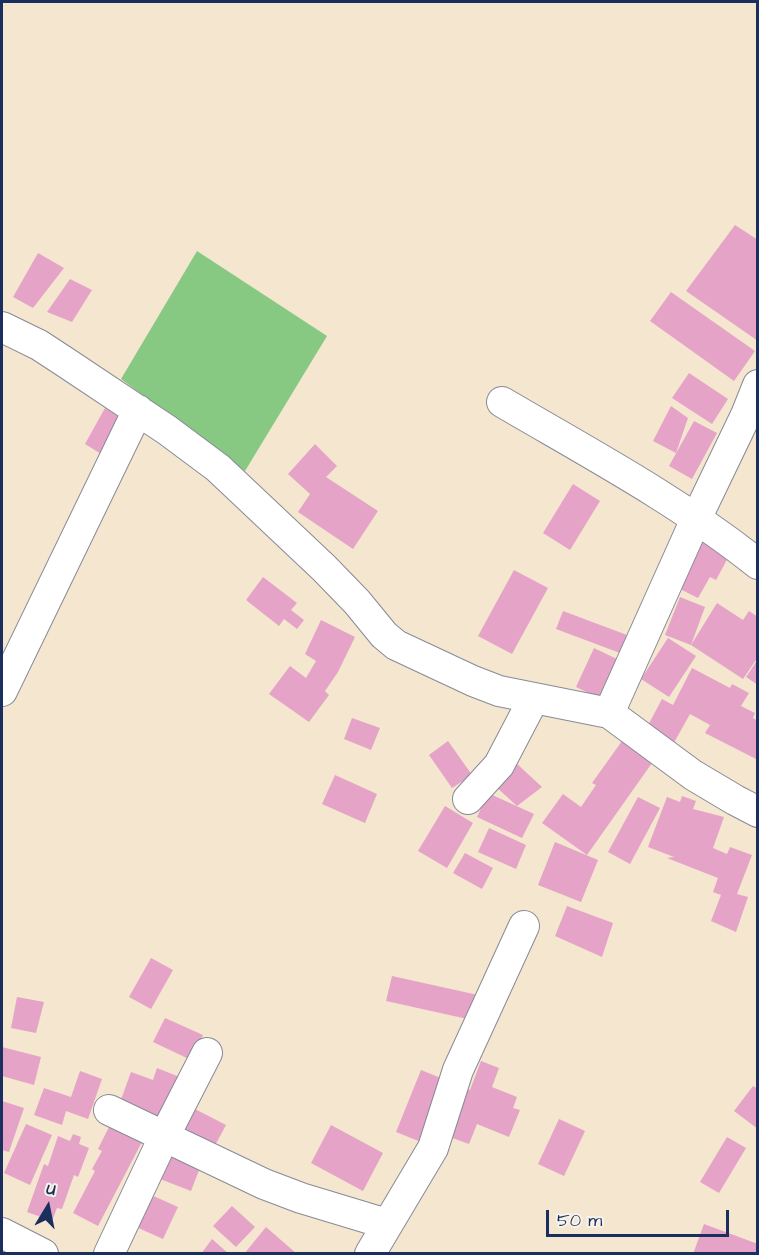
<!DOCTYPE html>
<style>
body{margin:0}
#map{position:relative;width:759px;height:1255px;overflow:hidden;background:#f4e6cf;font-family:"Architects Daughter",sans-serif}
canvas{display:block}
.frame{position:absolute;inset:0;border:3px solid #1b2f5e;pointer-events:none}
.north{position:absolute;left:18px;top:1177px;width:60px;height:60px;-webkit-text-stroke:4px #f7f3e8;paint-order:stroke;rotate:10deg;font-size:16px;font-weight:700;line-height:24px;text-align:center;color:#1b2f5e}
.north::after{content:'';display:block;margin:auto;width:21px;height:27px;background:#1b2f5e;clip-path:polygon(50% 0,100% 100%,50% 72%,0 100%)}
.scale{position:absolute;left:546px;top:1210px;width:183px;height:27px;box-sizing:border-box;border:3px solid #1b2f5e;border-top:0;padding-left:8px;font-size:18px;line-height:21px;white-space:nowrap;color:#1b2f5e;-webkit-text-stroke:4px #f7f3e8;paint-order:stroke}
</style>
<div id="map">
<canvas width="759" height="1255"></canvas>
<div class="frame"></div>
<div class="north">U</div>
<div class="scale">50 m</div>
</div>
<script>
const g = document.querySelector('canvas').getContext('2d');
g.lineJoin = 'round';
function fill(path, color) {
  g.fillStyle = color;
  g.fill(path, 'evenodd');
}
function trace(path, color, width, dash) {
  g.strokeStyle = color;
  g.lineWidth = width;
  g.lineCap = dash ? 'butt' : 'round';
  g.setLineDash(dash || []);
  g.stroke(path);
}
const green = new Path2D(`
 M197 251 327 336 245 471 121 379Z`);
const building = new Path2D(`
 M735 225 758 240V341L686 291Z
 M38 253 64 268 33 308 13 297Z
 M70 279 92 290 72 322 47 312Z
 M671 292 755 351 734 381 650 321Z
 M689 373 728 399 712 424 672 398Z
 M671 406 688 418 676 453 653 441Z
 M105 408 125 421 106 457 85 444Z
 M694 421 717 433 692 479 669 466Z
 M315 444 337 466 326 477 378 511 353 549 298 512 310 494 288 474Z
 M573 484 600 501 570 550 543 533Z
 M701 539 730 554 716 580 710 577 698 598 676 587Z
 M514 570 548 588 512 654 478 636Z
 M263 577 297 603 291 610 304 620 297 629 284 619 279 626 246 600Z
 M680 597 705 607 691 645 665 635Z
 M717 603 743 620 749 611 758 617V657L743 679 691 645Z
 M563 611 627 635 620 653 556 629Z
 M321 620 355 637 338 672 325 691 329 695 309 722 269 694 290 666 306 678 316 661 305 654Z
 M668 638 696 656 669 697 641 679Z
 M594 648 619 660 601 699 576 687Z
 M758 659V685L746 677Z
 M692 668 730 688 732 684 749 693 741 706 755 713 753 718 758 721V760L705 733 710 725 690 714 671 748 645 731 662 699 673 705Z
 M352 718 380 728 371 750 344 739Z
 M448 741 472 775 452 788 429 755Z
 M622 741 652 763 587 855 542 823 563 794 581 807 596 785 592 783Z
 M515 762 542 787 517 806 494 785Z
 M335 775 377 794 365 823 322 804Z
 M488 793 534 814 522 838 477 817Z
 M682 796 696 801 693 809 724 817 713 848 727 854 730 847 752 855 737 894 748 897 736 932 711 921 721 895 713 892 718 878 667 858 674 857 648 847 667 797 680 802Z
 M638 797 660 808 630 864 608 852Z
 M445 806 473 823 447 868 418 851Z
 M489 828 526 845 516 869 478 852Z
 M555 842 598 860 581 902 538 885Z
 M465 853 493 868 482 889 453 873Z
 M567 906 613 923 602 957 555 936Z
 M151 958 173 970 151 1009 129 997Z
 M392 976 478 995 472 1020 386 1001Z
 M17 997 44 1002 36 1033 11 1028Z
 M165 1018 203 1035 191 1060 153 1042Z
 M2 1047 41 1057 34 1085 2 1076Z
 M481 1061 499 1068 492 1087 517 1097 513 1108 520 1110 509 1137 477 1124 469 1144 433 1131 426 1144 396 1132 421 1070 470 1090Z
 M157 1068 182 1078 163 1122 119 1105 131 1072 153 1080Z
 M80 1071 102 1079 88 1119 66 1111 62 1125 34 1115 44 1088 71 1097Z
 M753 1086 758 1089V1129L734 1111Z
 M2 1101 24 1108 9 1152 2 1150Z
 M189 1106 226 1125 212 1151 177 1130Z
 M559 1119 585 1131 564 1176 538 1164Z
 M112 1121 144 1138 98 1226 73 1213 95 1171 92 1169 102 1151 98 1149Z
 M26 1124 52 1135 30 1185 4 1173Z
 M331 1125 383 1153 363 1191 311 1163Z
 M73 1134 81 1137 79 1144 89 1148 78 1177 74 1175 62 1209 57 1208 52 1221 27 1212 44 1164 48 1166 58 1136 70 1141Z
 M727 1137 746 1148 719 1193 700 1182Z
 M166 1151 201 1165 191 1191 155 1177Z
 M149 1194 178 1207 163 1239 134 1226Z
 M232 1206 255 1227 236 1247 213 1226Z
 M704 1224 758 1244V1254H693Z
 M266 1227 297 1254H244Z
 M212 1239 229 1254H201Z`);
const minor = new Path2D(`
 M2 327 39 345 65 362 167 430 218 468 324 568 357 602 384 635 396 645 473 681 499 691 609 713 693 775 735 800 758 812
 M502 402C589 453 679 501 758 564
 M2 691 138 410
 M609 713 696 519 746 415 758 385
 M468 799 499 765 534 698
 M109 1110 264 1184 301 1198 387 1224
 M2 1233 43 1254
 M109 1254 164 1137 207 1053
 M370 1254 433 1148 458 1070 524 926`);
fill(green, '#87c982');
fill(building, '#e5a3c8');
trace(minor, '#888a96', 32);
trace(minor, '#fff', 30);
</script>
